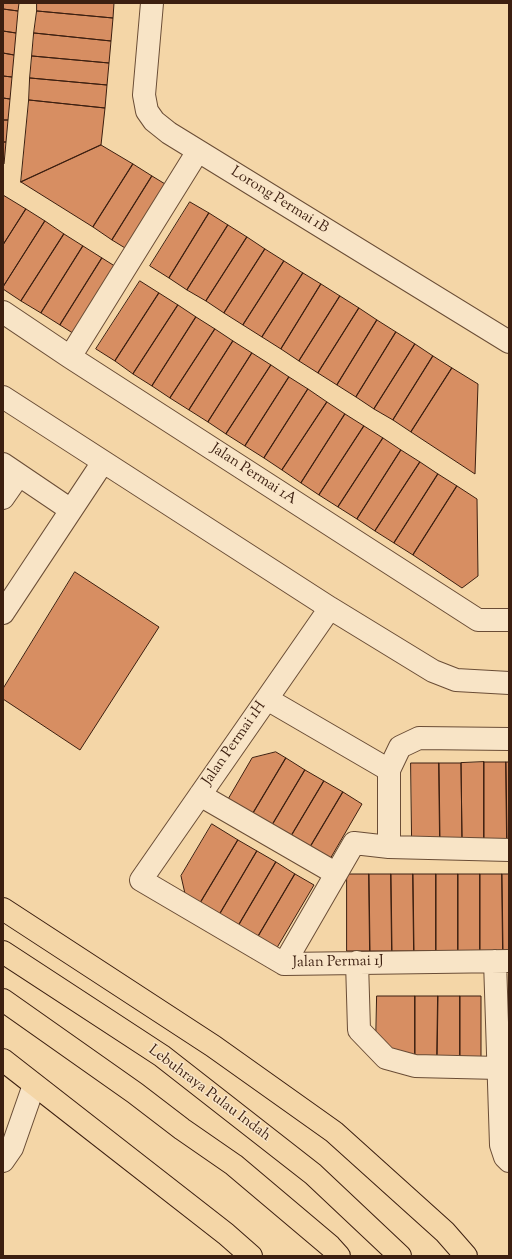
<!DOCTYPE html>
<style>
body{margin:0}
#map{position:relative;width:512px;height:1259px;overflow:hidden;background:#f4d6a7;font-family:"Sorts Mill Goudy",serif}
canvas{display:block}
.frame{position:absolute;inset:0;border:4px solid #3c1f10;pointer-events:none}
</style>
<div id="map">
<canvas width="512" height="1259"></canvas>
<div class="frame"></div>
</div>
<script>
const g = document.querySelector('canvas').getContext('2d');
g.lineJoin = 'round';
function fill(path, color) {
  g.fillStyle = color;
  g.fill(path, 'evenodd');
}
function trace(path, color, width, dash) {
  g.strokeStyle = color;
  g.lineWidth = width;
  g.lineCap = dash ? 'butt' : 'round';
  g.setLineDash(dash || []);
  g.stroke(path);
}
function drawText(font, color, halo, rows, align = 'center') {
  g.font = font + ' "Sorts Mill Goudy",serif';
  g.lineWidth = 3;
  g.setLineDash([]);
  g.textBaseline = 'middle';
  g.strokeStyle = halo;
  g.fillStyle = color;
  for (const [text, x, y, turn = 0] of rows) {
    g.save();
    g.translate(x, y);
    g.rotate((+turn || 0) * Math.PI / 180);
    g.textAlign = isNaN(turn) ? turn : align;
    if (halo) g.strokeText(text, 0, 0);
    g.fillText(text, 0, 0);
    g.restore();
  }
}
const building = new Path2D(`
 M3 3H19L18 11 3 9Z
 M37 3H114L113 18 37 11Z
 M3 9 18 11 16 33 3 31Z
 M37 11 113 18 111 41 34 33Z
 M3 31 16 33 14 55 3 53Z
 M34 33 111 41 109 63 32 56Z
 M3 53 14 55 12 77 3 76Z
 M32 56 109 63 107 85 30 78Z
 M3 76 12 77 10 99 3 98Z
 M30 78 107 85 105 108 29 100Z
 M3 98 10 99 8 120H3Z
 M29 100 105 108 101 145 21 182Z
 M3 120H8L6 142H3Z
 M3 142H6L4 164H3Z
 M101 145 133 164 93 227 21 182Z
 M133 164 152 176 112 240 93 227Z
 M152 176 170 187 130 251 112 240Z
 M3 195 26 209 3 245Z
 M190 202 209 213 169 278 150 266Z
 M26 209 45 221 3 287V245Z
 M209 213 228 225 187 290 169 278Z
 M45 221 64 234 21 301 3 289V287Z
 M228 225 247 237 206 301 187 290Z
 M64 234 83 246 41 313 21 301Z
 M247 237 265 249 224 313 206 301Z
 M83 246 102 258 60 325 41 313Z
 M265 249 284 261 243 325 224 313Z
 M102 258 121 270 79 337 60 325Z
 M284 261 303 273 262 337 243 325Z
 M303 273 321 284 281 349 262 337Z
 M140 281 159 293 115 361 96 349Z
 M321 284 340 296 299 361 281 349Z
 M159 293 178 305 133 374 115 361Z
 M340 296 359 308 318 373 299 361Z
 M178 305 196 317 152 386 133 374Z
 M359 308 377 320 337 385 318 373Z
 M196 317 215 329 170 398 152 386Z
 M377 320 396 332 356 397 337 385Z
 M215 329 233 341 189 410 170 398Z
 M396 332 415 344 374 409 356 397Z
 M233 341 252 353 208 422 189 410Z
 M415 344 433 356 393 420 374 409Z
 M252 353 271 365 226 434 208 422Z
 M433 356 452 368 411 432 393 420Z
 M271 365 289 377 245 446 226 434Z
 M452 368 478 384 475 474 411 432Z
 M289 377 308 389 264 458 245 446Z
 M308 389 327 402 282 470 264 458Z
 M327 402 345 414 301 483 282 470Z
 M345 414 364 426 319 495 301 483Z
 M364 426 383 438 338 507 319 495Z
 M383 438 401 450 357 519 338 507Z
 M401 450 420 462 375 531 357 519Z
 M420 462 438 474 394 543 375 531Z
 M438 474 457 486 413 555 394 543Z
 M457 486 477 499 478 576 462 588 413 555Z
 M75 572 159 627 80 750 3 699V689Z
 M276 752 286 758 249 820 224 806 252 758Z
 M286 758 305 770 268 832 249 820Z
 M484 762H506L507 840H484Z
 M484 762V840H462L461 763Z
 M506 762H509V840H507Z
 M411 763H439L440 840 412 841Z
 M439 763H461L462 840H440Z
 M305 770 324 781 287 843 268 832Z
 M324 781 343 792 306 854 287 843Z
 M343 792 362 804 326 866 306 854Z
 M212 824 238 840 199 905 186 898 181 876Z
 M238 840 257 851 218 917 199 905Z
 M257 851 276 862 237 928 218 917Z
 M276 862 295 874 256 940 237 928Z
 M295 874 314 885 275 951 256 940Z
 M347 874H369L370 951H347Z
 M369 874H391L392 951H370Z
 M391 874H413L414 951H392Z
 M413 874H436V951H414Z
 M436 874H458V951H436Z
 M458 874H480V951H458Z
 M480 874H502L503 951H480Z
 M502 874H509V951H503Z
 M377 996H415V1064L376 1043Z
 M415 996H438L437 1064H415Z
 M438 996H460V1065L437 1064Z
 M460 996H481V1065H460Z`);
const minor = new Path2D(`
 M152 3 144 95 147 111 154 121 169 133 509 342
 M3 312 70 357 478 620H509
 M70 357 198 151
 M3 397 330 608 433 671 456 680 509 683
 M3 464 71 510
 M3 498 19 475
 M330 608 141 880 284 964 509 961
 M3 613 103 462
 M267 699 389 770 400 747 419 738 509 739
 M200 795 335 873
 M389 847 509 850
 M495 961 501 1145 505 1157 509 1161
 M357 962 359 1030 386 1058 415 1066 499 1068
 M284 964 354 843 389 847V770
 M3 1161 12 1148 34 1085`);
const major = new Path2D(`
 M3 909 213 1046 334 1132 445 1232 466 1256
 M3 952 162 1056 313 1174 400 1256
 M3 1000 135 1093 182 1129 234 1165 330 1246 339 1256
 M3 1060 226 1234 251 1256`);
const streetNames = [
 ["Lorong Permai 1B",279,201,32],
 ["Jalan Permai 1A",253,475,33],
 ["Jalan Permai 1H",235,744,-55],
 ["Jalan Permai 1J",338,963,-1],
 ["Lebuhraya Pulau Indah",209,1094,37]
];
fill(building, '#d78e62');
trace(building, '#3c1f10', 1);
trace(minor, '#6a4d36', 24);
trace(major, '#3c1f10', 24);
trace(minor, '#f8e4c6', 22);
trace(major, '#f4d6a7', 22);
drawText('15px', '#3c1f10', '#f8e4c6', streetNames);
</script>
